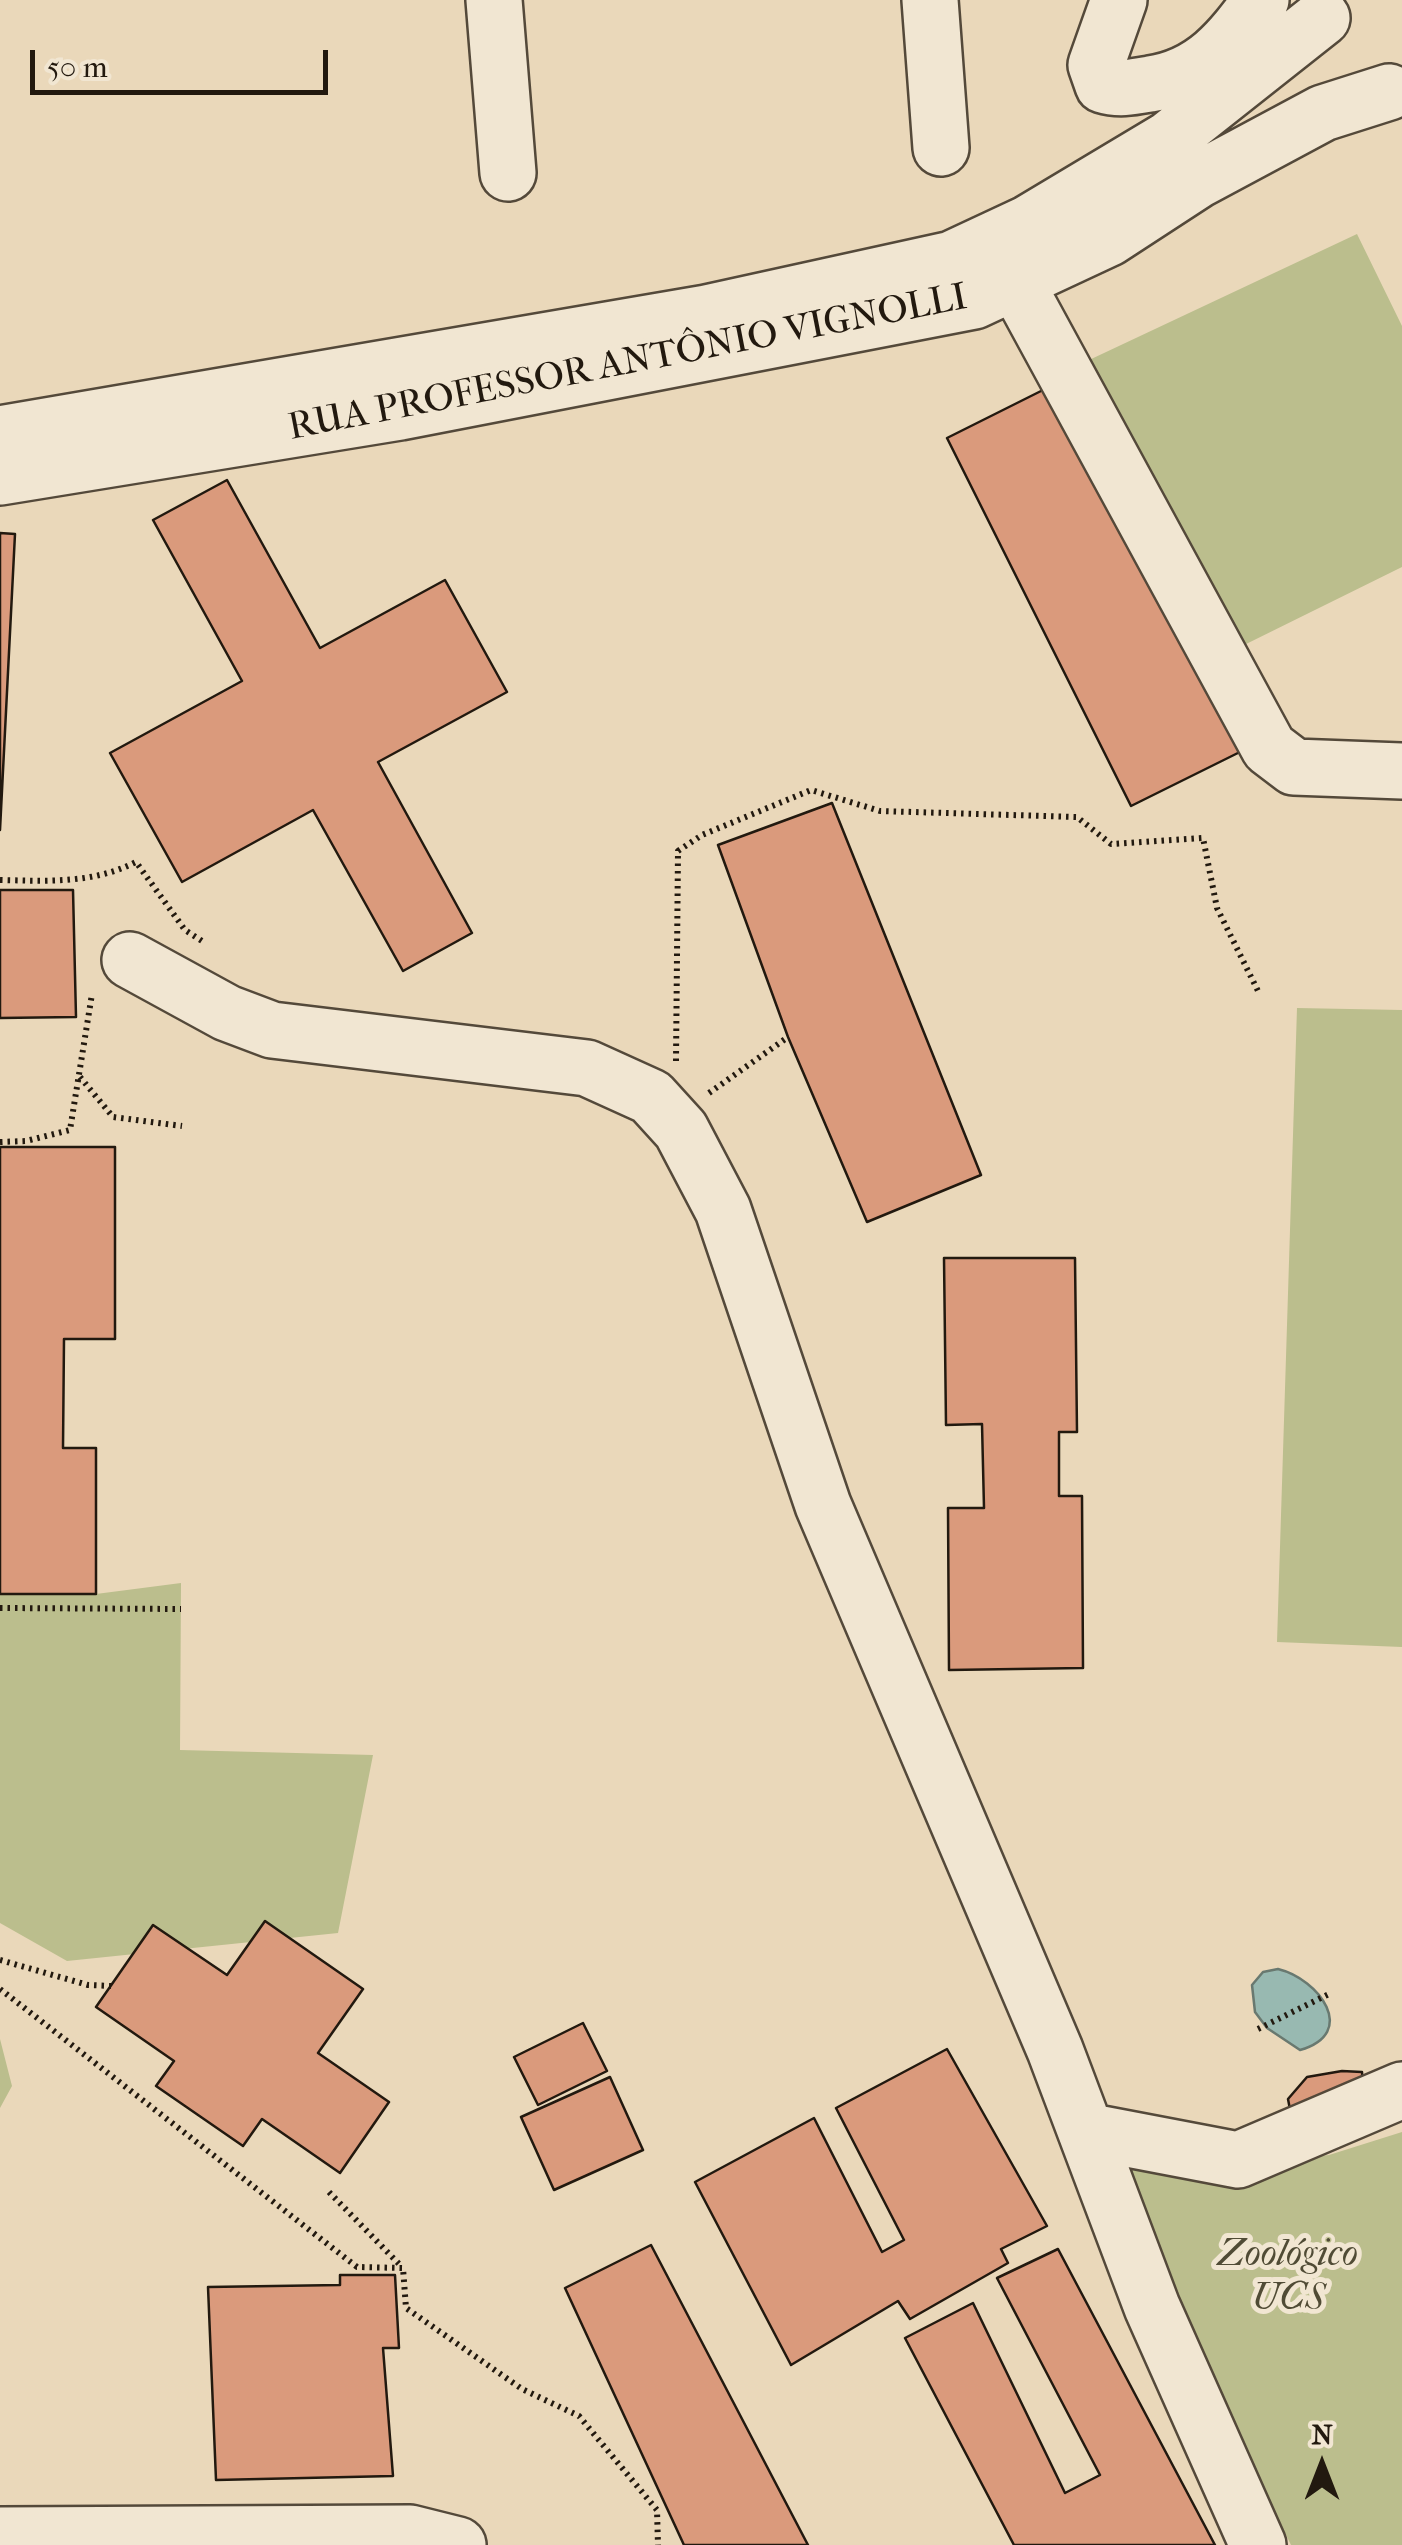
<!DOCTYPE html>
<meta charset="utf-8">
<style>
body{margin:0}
#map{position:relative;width:1402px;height:2545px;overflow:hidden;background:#ead8ba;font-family:"IM FELL French Canon",serif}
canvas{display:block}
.north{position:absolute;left:1272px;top:2415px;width:100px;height:100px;-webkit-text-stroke:8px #f1e6d2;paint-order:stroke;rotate:0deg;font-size:28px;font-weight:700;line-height:40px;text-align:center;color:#22190f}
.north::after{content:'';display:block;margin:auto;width:35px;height:45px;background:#22190f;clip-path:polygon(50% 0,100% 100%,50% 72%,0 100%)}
.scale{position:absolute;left:30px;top:50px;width:298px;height:45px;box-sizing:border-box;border:5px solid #22190f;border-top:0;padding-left:12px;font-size:30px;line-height:35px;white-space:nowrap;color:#22190f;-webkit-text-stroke:8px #f1e6d2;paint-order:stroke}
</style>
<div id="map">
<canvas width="1402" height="2545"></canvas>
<div class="north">N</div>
<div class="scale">50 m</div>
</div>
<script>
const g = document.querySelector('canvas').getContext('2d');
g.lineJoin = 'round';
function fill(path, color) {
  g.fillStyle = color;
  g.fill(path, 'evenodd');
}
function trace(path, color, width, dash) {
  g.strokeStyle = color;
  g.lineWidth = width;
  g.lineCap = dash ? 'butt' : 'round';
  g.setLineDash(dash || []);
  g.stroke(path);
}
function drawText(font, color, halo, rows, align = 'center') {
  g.font = font + ' "IM FELL French Canon",serif';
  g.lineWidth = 10;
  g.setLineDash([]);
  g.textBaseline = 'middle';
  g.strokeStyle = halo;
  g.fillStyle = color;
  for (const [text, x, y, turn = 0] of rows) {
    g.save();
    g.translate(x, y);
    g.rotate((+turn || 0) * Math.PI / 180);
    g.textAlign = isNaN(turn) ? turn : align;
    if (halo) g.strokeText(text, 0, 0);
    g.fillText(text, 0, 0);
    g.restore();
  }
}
const green = new Path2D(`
 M1357 234 1402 326V567L1236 649 1087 361Z
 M1297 1008 1402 1010V1647L1277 1642Z
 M181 1583 180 1750 373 1755 338 1933 67 1961 0 1923V1594H96Z
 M0 2039 12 2086 0 2108Z
 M1402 2132V2545H1291L1138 2237 1123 2142 1238 2165 1329 2155Z`);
const water = new Path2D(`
 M1278 1969C1319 1979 1359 2033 1300 2050L1267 2028 1255 2012 1252 1985 1263 1972Z`);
const building = new Path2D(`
 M1067 378 1252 746 1131 806 947 438Z
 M227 480 320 648 445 580 507 692 378 762 472 933 403 971 313 810 182 882 110 753 242 681 153 520Z
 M0 533 15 534 0 830Z
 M832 803 981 1175 867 1222 788 1037 718 845Z
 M0 890H73L76 1017 0 1018Z
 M0 1147H115V1339H64L63 1448H96V1594H0Z
 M944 1258H1075L1077 1432H1059V1496H1082L1083 1668 949 1670 948 1508H984L982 1424 946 1425Z
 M265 1921 363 1989 318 2053 389 2102 340 2173 262 2119 243 2146 156 2086 174 2061 96 2007 153 1925 227 1975Z
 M583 2023 607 2071 538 2105 514 2057Z
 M947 2049 1047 2226 1001 2249 1008 2263 910 2319 898 2301 791 2365 695 2182 814 2118 882 2252 904 2240 836 2108Z
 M1342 2071 1362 2072 1364 2100 1292 2120 1288 2099 1307 2077Z
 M610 2077 643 2150 554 2190 521 2117Z
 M651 2245 808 2545H684L565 2288Z
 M1058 2249 1215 2545H1014L905 2338 973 2303 1065 2493 1100 2475 997 2278Z
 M340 2275H395L399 2348H383L393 2476 216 2480 208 2287 340 2285Z`);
const path = new Path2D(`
 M0 880C48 881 92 884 136 862L185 930 202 941
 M676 1061 678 851 702 835 811 790 880 811 1077 817 1111 844 1203 838 1217 908 1259 993
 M80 1077 113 1117 182 1126
 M709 1093 788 1037
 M0 1142 26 1141 70 1130 92 994
 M0 1608 181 1609
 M0 1960 88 1985 111 1986
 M0 1989 357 2267 403 2268 406 2308 522 2389 579 2416 657 2510 658 2545
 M1258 2029 1331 1993
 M329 2192 402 2267`);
const minor = new Path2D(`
 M494 0 508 173
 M930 0 941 148
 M1119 0 1096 65 1103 85C1119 90 1133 87 1150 84 1204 76 1230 42 1261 0
 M1015 281 1269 748 1294 767 1402 771
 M0 434 706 313 952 259 1027 224 1169 139 1322 18
 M0 477 400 412 974 301 1109 238 1198 180 1323 113 1389 92
 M130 960 227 1013 272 1030 587 1068 651 1097 681 1130 723 1210 823 1505 1055 2050 1152 2307 1258 2545
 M1086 2131 1238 2160 1402 2090
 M0 2535 410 2533 458 2545`);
const streetNames = [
 ["RUA PROFESSOR ANTÔNIO VIGNOLLI",628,364,-11]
];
const parkNames = [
 ["Zoológico",1288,2256],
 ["UCS",1288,2300]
];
fill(green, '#bbbe8d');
fill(water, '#98b9b1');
trace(water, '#697970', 2.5);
fill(building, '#da9a7c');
trace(building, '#22190f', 2.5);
trace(minor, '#54493a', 60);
trace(path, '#22190f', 6, [2.5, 5]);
trace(minor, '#f1e6d2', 55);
drawText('38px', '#22190f', '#f1e6d2', streetNames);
drawText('italic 38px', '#504b35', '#f1e6d2', parkNames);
</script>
